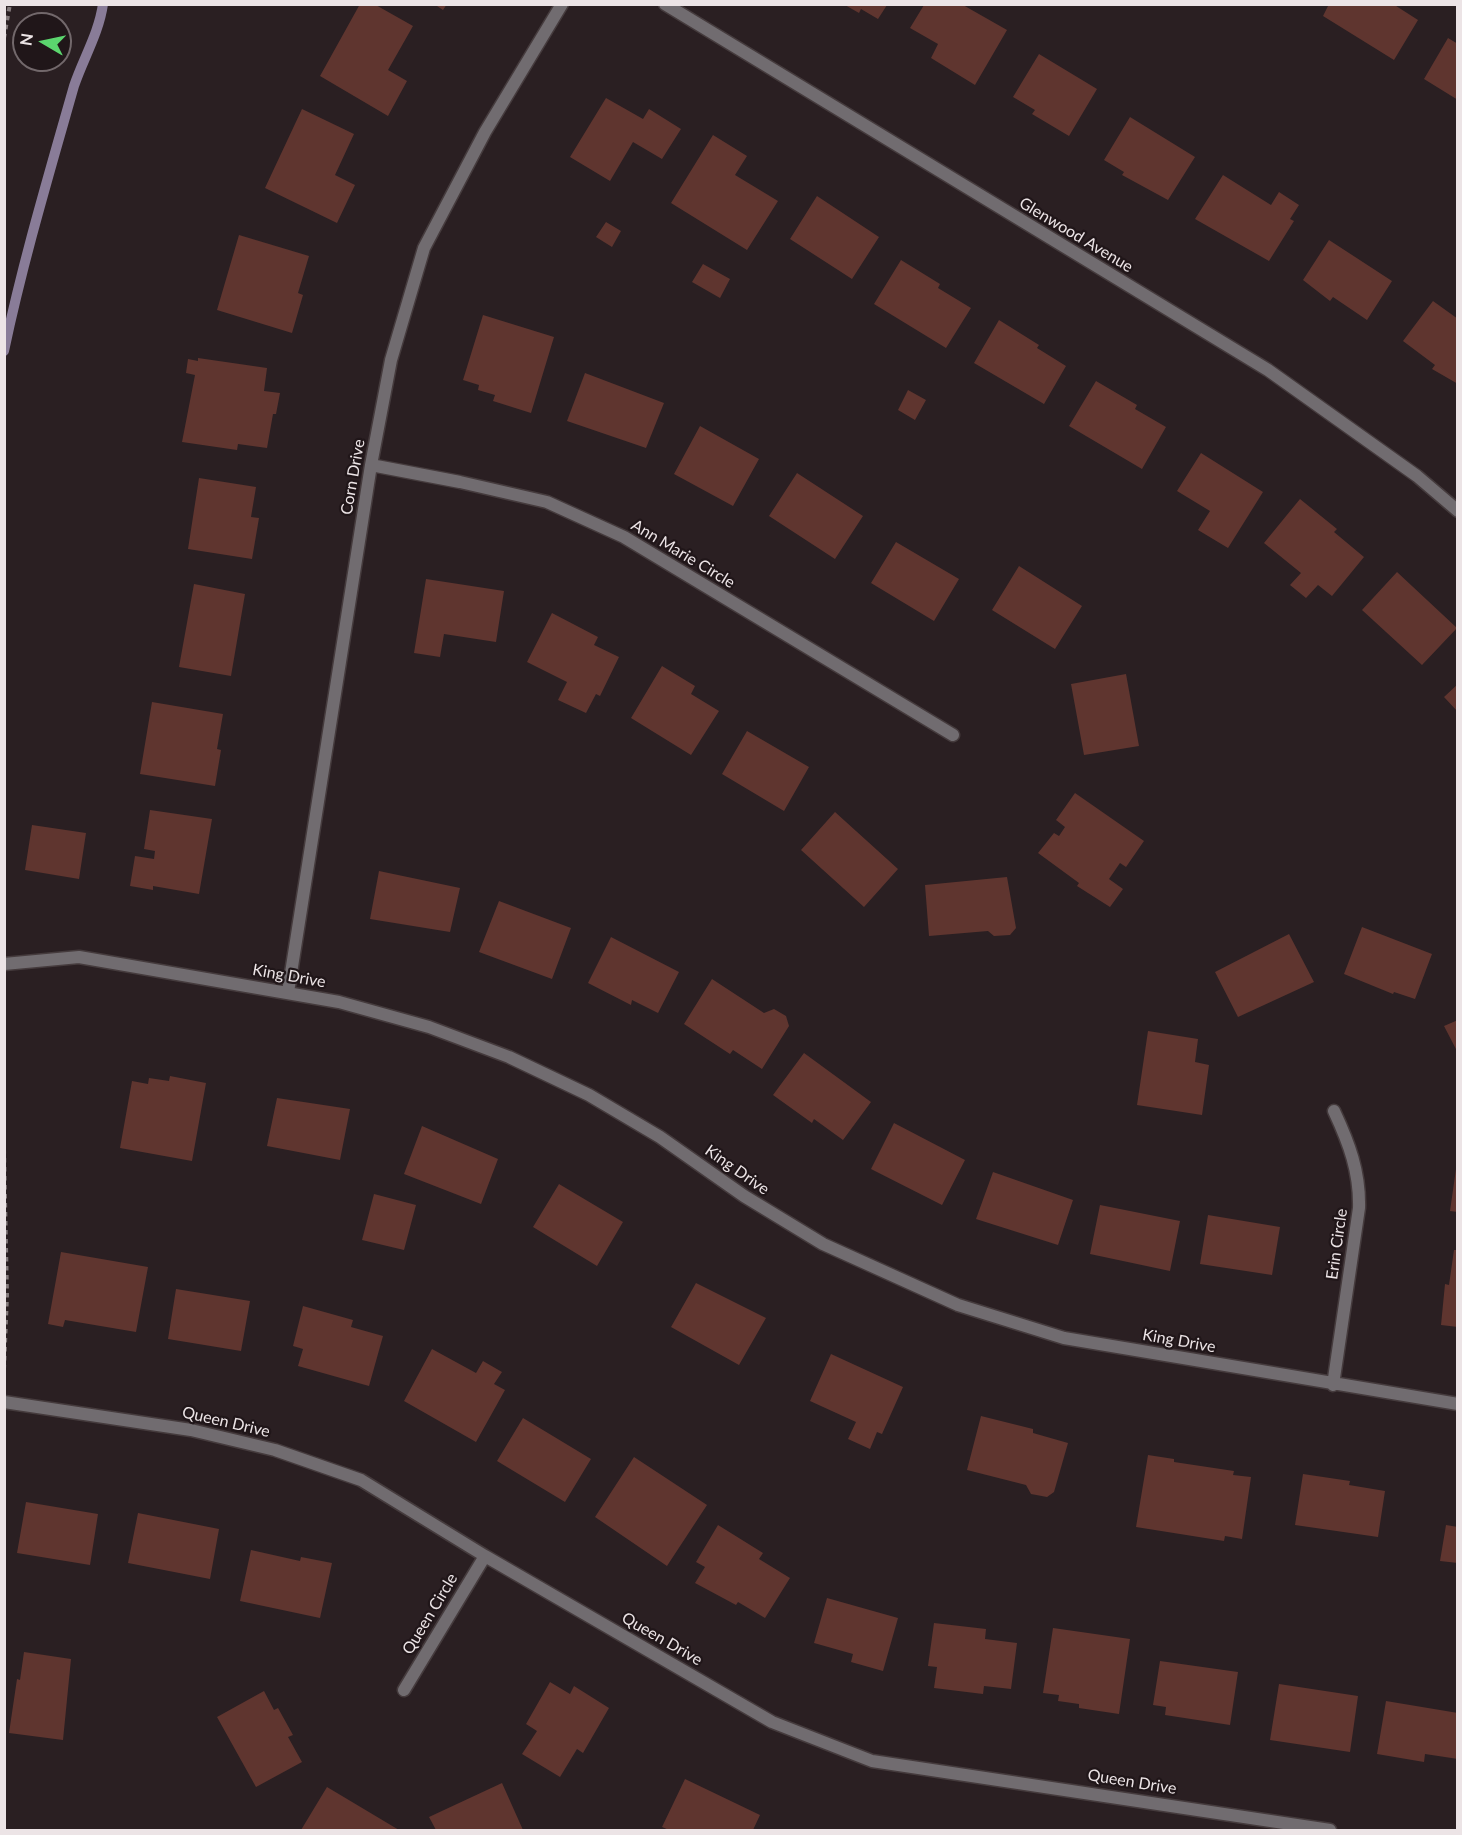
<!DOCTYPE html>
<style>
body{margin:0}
#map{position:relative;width:1462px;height:1835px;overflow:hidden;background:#2a1f22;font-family:Lato,sans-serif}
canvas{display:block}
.frame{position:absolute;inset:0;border:6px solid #ece4e6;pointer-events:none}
.north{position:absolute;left:12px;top:12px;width:60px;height:60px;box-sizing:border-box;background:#201619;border:2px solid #72686b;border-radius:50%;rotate:279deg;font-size:16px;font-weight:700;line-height:24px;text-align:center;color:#ece4e6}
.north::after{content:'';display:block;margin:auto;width:21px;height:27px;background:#5bd56e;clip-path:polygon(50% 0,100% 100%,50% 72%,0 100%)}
</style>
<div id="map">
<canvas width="1462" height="1835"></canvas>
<div class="frame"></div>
<div class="north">N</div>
</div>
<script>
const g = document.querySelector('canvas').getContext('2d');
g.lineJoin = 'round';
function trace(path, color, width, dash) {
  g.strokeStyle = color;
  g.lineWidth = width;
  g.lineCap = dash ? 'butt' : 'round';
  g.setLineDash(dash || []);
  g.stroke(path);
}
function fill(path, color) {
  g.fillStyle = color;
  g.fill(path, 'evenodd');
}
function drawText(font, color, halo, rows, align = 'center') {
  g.font = font + ' Lato,sans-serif';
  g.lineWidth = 4.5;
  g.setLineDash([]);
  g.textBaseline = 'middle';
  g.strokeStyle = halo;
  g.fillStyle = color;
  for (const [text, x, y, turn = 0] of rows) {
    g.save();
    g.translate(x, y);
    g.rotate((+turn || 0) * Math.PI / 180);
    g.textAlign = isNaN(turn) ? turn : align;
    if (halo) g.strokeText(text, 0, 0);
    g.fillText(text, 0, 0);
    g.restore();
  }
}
const stream = new Path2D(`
 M4 351C23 261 49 174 74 86 83 59 99 33 103 4`);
const building = new Path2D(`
 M360 4H374L413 26 388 70 407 81 388 116 320 76Z
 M434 4H447L443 10Z
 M1329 4H1393L1418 20 1394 60 1323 16Z
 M845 5H887L878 19 861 9 859 13Z
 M924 5H963L1007 30 975 85 931 58 938 44 910 28Z
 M1448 38 1458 44V100L1424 79Z
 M1039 54 1097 89 1069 136 1032 114 1035 110 1013 97Z
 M606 98 643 119 649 109 681 129 662 159 633 142 610 181 570 157Z
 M302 109 354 134 335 175 355 185 337 223 265 188Z
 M1130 117 1195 157 1168 200 1122 175 1124 172 1104 160Z
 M713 135 747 156 735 175 778 201 747 250 671 203Z
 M1223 175 1271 205 1279 192 1299 205 1290 219 1294 221 1269 261 1195 219Z
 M817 196 879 237 852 279 790 239Z
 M606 222 621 231 612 247 596 237Z
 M239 235 309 256 298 293 303 295 292 333 217 310Z
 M1329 240 1392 281 1367 320 1333 297 1330 301 1303 280Z
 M901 260 940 284 938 288 971 308 946 348 874 304Z
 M703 264 730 279 720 298 692 282Z
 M1433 301 1458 319V384L1432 369 1435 365 1403 341Z
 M483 315 554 337 531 413 493 401 495 395 478 390 479 385 463 380Z
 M999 320 1039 345 1037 348 1066 366 1044 404 974 363Z
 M198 358 267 368 264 391 280 393 276 414H273L267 448 238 444 237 450 182 442 195 375 186 373 188 359 198 361Z
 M585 373 664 403 646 448 567 421Z
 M1096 381 1137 405 1135 409 1166 427 1142 469 1069 426Z
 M908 390 926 400 915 420 898 410Z
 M700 426 759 459 733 506 674 474Z
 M1201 453 1263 492 1228 548 1198 530 1210 511 1177 491Z
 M797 473 863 516 835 559 769 516Z
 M199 478 256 487 251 517 259 518 252 559 188 549Z
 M1300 499 1337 529 1334 532 1364 557 1332 596 1318 585 1306 598 1290 585 1301 573 1264 543Z
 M896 542 959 579 934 621 871 583Z
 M1019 566 1082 606 1055 649 992 610Z
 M1397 572 1457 628 1422 665 1362 610Z
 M426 579 504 591 496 642 444 634 440 657 414 653Z
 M194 584 245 594 231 676 179 667Z
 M552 613 598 637 594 645 619 657 600 696 596 694 586 713 558 700 567 682 527 662Z
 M662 666 695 686 691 694 719 711 691 755 631 718Z
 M1126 674 1139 746 1084 755 1071 684Z
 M1458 684V712L1444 697Z
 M152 702 223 714 217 749 221 750 215 786 140 774Z
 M747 731 809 767 784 811 722 774Z
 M1075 793 1144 841 1126 867 1120 863 1109 879 1123 889 1110 907 1077 886 1079 883 1038 853 1054 833 1059 836 1065 827 1056 820Z
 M150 810 212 819 199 894 153 886V890L130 886 135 856 154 859 155 851 144 849Z
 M835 812 898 869 864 907 801 850Z
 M32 825 86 833 79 879 25 870Z
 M379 871 460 888 450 932 370 919Z
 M1007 877 1016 928 1010 935 994 936 988 931 929 936 925 885Z
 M499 901 571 928 552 979 479 952Z
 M1362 927 1432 954 1415 999 1394 992 1393 994 1344 974Z
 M1289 934 1314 982 1238 1017 1215 972Z
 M611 937 679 972 658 1013 632 1000 631 1005 588 983Z
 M712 979 764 1013 774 1009 786 1016 789 1026 762 1069 733 1050 730 1054 684 1024Z
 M1458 1020V1053L1444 1026Z
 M1148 1031 1198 1039 1195 1062 1209 1065 1202 1115 1137 1105Z
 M804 1053 871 1102 843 1140 814 1119 812 1123 773 1095Z
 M170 1076 206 1083 192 1161 120 1148 132 1081 148 1084 149 1078 169 1081Z
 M277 1098 350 1109 340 1160 267 1146Z
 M894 1123 965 1160 942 1205 871 1169Z
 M422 1126 498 1159 481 1204 404 1174Z
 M1456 1169H1458V1212L1450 1211Z
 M993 1172 1073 1200 1058 1245 976 1219Z
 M559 1184 623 1222 597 1266 533 1227Z
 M374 1194 416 1205 404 1250 362 1240Z
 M1100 1205 1180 1221 1170 1271 1090 1254Z
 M1208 1215 1280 1227 1272 1275 1200 1264Z
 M1454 1250H1458V1327L1441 1325 1445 1284 1449 1285Z
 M61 1252 148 1267 136 1332 65 1320 63 1327 48 1324Z
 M696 1283 766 1318 739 1365 671 1327Z
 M176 1289 250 1301 241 1351 168 1339Z
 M303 1306 353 1320 351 1327 383 1336 369 1386 298 1366 303 1349 293 1346Z
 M432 1349 476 1373 483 1361 502 1372 494 1384 505 1390 476 1442 404 1401Z
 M831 1354 903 1387 882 1434 877 1432 870 1449 848 1439 856 1422 810 1401Z
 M981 1416 1033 1429V1433L1068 1443 1054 1492 1047 1497 1031 1494 1026 1485 967 1470Z
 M523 1418 591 1459 565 1502 497 1461Z
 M1148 1455 1174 1459V1462L1234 1471 1233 1475 1251 1477 1242 1539 1225 1536 1224 1541 1136 1527Z
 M634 1457 707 1505 667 1566 595 1517Z
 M1303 1474 1350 1481 1349 1485 1385 1491 1378 1537 1295 1525Z
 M26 1502 98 1514 90 1565 17 1553Z
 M138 1513 219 1529 210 1579 128 1563Z
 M718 1525 763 1553 759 1559 790 1578 765 1618 738 1602 736 1605 695 1583 705 1567 696 1562Z
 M1446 1525 1458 1527V1563L1440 1561Z
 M251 1550 300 1561 301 1557 332 1563 320 1618 240 1601Z
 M827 1598 898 1618 883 1671 851 1662 853 1654 814 1643Z
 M934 1623 986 1629 985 1639 1017 1643 1011 1689 984 1686 983 1694 934 1688 937 1667 928 1666Z
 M1053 1628 1130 1639 1119 1714 1079 1708V1704L1058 1701 1059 1695 1043 1693Z
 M24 1652 71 1659 63 1740 9 1733 17 1679 20 1680Z
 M1160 1661 1238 1672 1230 1725 1165 1715 1166 1707 1153 1705Z
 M550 1682 570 1694 574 1686 609 1708 583 1753 577 1749 560 1777 522 1754 537 1731 526 1724Z
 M1279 1684 1358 1696 1350 1752 1270 1740Z
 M264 1691 274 1710 278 1708 293 1735 288 1737 302 1762 256 1787 217 1717Z
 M1386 1701 1458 1713V1759L1425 1754 1424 1762 1377 1754Z
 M685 1779 760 1815 753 1830H669L662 1827Z
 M502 1783 523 1830H436L429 1817Z
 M327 1787 399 1830H301Z`);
const path = new Path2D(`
 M4 38 10 4
 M4 1149 7 1295 4 1369`);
const street = new Path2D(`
 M665 4 1268 370 1417 476 1458 511
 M371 465 460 482 547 502 624 537 953 735
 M4 964 79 957 339 1002 429 1027 509 1057 589 1095 660 1137 744 1196 823 1244 958 1305 1064 1338 1458 1404
 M288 992 371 465 391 360 424 248 485 132 562 4
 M1333 1385 1359 1208C1360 1172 1349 1143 1334 1111
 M4 1402 191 1430 275 1450 361 1480 485 1556 772 1722 872 1761 1330 1830
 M404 1690 485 1556`);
const streetNames = [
 ["Glenwood Avenue",1076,235,31],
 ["Corn Drive",353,477,-80],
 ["Ann Marie Circle",683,554,31],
 ["King Drive",289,976,10],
 ["King Drive",737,1170,35],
 ["Erin Circle",1337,1244,-82],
 ["King Drive",1179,1341,10],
 ["Queen Drive",226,1422,13],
 ["Queen Circle",430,1614,-59],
 ["Queen Drive",662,1639,30],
 ["Queen Drive",1132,1782,9]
];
trace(stream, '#897c98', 10);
fill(building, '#5f352f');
trace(street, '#453b3d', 15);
trace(path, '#83797b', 4, [4.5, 4.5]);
trace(street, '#716c70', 12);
drawText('16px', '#ece4e6', '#201619', streetNames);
</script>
